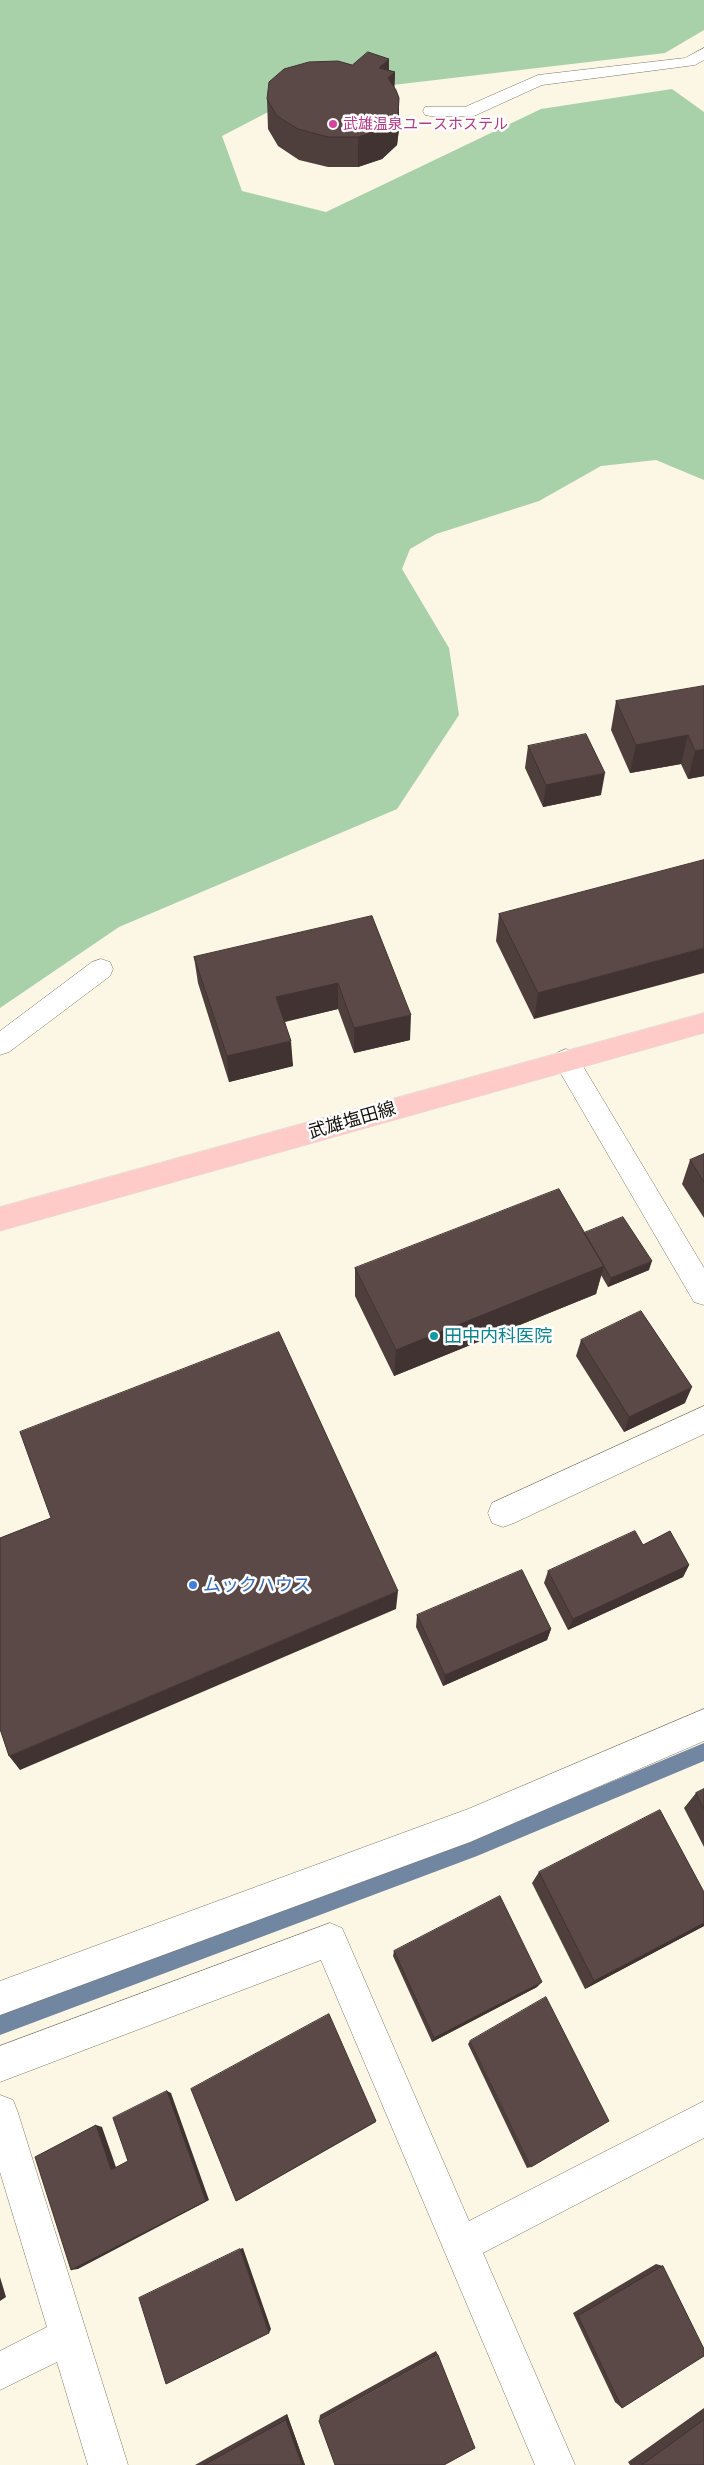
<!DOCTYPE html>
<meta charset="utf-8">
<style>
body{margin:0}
canvas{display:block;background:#fcf6e4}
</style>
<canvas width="704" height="2465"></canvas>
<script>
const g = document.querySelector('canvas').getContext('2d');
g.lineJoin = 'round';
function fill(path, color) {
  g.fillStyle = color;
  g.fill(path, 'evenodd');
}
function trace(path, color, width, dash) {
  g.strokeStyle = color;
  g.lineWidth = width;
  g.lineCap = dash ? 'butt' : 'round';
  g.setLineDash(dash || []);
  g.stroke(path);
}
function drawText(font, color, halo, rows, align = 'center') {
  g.font = font + ' Commissioner,"Noto Sans JP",sans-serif';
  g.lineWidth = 5;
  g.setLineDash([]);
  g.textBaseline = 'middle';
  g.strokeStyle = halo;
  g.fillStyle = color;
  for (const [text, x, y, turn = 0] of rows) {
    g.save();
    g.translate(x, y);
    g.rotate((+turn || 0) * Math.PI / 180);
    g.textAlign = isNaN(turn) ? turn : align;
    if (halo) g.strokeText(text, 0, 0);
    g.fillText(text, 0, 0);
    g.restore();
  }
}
const forest = new Path2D(`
 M0 0H704V30L665 53 299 96 222 136 242 191 326 212 541 109 672 89 704 112V480L656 460 601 466 539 501 436 534 410 549 402 569 449 648 459 715 397 809 119 927 0 1008Z`);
const stream = new Path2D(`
 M704 1743V1761L477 1856 0 2035V2015L477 1838Z`);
const minor = new Path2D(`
 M704 48V60L695 65 542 85 474 116H431L425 115 423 111 425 107H465L538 75 685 58Z
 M101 959 110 962 113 969 110 976 9 1052 0 1055V1031L92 962Z
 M566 1049 575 1053 704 1268V1305L694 1302 557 1067 553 1060 557 1053Z
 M704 1406V1434L514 1523 503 1527 492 1523 488 1513 492 1503Z
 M704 1709V1741L470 1842 0 2015V1981L468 1809Z
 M330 1923 342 1928 469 2221 704 2101V2138L483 2253 575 2465H535L321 1960 0 2082V2046Z
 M0 2095 13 2100 18 2113 128 2465H88L57 2362 0 2390V2351L47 2327 0 2172Z`);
const major = new Path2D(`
 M704 1013V1033L0 1231V1207Z`);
const wall = new Path2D(`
 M389 59V70L395 72 394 87 399 98V129L397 145 382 159 358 167H328L299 160 278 146 268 129 267 99Z
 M704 686V776L688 779 681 764 630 773 611 730 616 701Z
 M528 746 601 795 543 807 525 768Z
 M704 860 534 1019 496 941 499 914Z
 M372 916 410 1040 354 1053 338 1009 285 1022 293 1066 229 1082 198 983 194 957Z
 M704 1154V1218L682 1184 690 1160Z
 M584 1233 649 1270 608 1287 601 1275 596 1294 394 1376 355 1296V1268Z
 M581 1340 685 1403 624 1432 576 1356Z
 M643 1545 689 1565 683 1577 568 1630 544 1583 548 1571Z
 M417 1615 551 1629 547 1640 443 1686 416 1627Z
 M704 1789V1847L684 1808 696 1793Z
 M539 1872 704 1892V1926L585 1989 532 1883Z
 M394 1951 537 1987 432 2042 393 1956Z
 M470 2041 531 2167 527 2168 468 2044Z
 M656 2264 663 2266 622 2408 615 2402 573 2313Z
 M436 2351 438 2355 319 2421 320 2415Z
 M704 2408V2465H630L628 2462Z
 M287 2414 305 2465H195Z`);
const shadedWall = new Path2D(`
 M389 59V77L395 72 394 102 379 68Z
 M399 98V129L397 145 382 159 358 167V137Z
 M688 735 681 764 630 773 636 745Z
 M704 749V776L688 779 695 751Z
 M605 773 601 795 543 807 546 785Z
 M704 948V973L534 1019 538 993Z
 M338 983V1009L278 1023 276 997Z
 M411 1015 410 1040 354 1053V1028Z
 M291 1041 293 1066 229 1082 227 1056Z
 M652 1261 649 1270 608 1287 611 1278Z
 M604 1266 596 1294 394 1376 396 1350Z
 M692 1387 685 1403 624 1432 629 1417Z
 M689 1565 683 1577 568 1630 573 1619Z
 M398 1591 396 1609 20 1770 9 1756Z
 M551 1629 547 1640 443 1686 445 1675Z
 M704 1923V1926L585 1989 594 1981Z
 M542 1982 537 1987 432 2042 434 2038Z
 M167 2091 171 2093 209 2200 78 2269 71 2270Z
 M376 2121V2122L239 2200 236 2201Z
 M96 2125 102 2127 117 2170H111Z
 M243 2248 271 2329 269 2333 240 2249Z
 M0 2277 6 2297 0 2301Z
 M287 2414 305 2465H302L286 2420Z`);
const building = new Path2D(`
 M368 52 389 59 379 68 395 72 388 78 396 90 399 98 398 115 383 129 358 137H328L298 129 277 116 267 99 269 82 284 69 309 62 338 61 352 65Z
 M704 686V749L695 751 688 735 636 745 616 701Z
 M586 734 605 773 546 785 528 746Z
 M704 860V948L538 993 499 914Z
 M372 916 411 1015 354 1028 338 983 276 997 291 1041 227 1056 194 957Z
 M704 1154V1182L690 1160Z
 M559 1189 604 1266 396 1350 355 1268Z
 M623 1217 652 1261 611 1278 584 1233Z
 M641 1311 692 1387 629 1417 581 1340Z
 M279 1332 398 1591 9 1756 0 1729V1538L51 1518 20 1432Z
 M635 1531 643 1545 670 1531 689 1565 573 1619 548 1571Z
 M522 1570 551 1629 445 1675 417 1615Z
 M704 1789V1809L696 1793Z
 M660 1810 704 1892V1923L594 1981 539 1872Z
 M500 1896 542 1982 434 2038 394 1951Z
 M546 1997 609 2121 531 2167 470 2041Z
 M329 2014 376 2121 236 2201 191 2089Z
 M167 2091 206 2201 71 2270 35 2157 96 2125 111 2170 128 2161 113 2118Z
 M240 2249 269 2333 166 2384 139 2298Z
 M663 2266 704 2349V2356L622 2408 578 2316Z
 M438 2355 475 2448 444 2465H335L319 2421Z
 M286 2420 302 2465H204Z
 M704 2420V2465H642Z`);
const markers = [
 [333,124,5,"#d1479c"],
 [434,1336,5,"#0f9aa8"],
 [193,1585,5,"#3f7fe0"]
];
const farHotelnames = [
 ["武雄温泉ユースホステル",343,124]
];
const streetNames = [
 ["武雄塩田線",352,1120,-16]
];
const cultureNames = [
 ["田中内科医院",444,1336]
];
const shopNames = [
 ["ムックハウス",203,1585]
];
fill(forest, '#a8d0a9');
fill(stream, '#7186a1');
trace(minor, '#7e7868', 1);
trace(major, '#dededd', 1);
fill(minor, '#fff');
fill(major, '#fecbc8');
fill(wall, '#4e3f3d');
fill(shadedWall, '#403332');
fill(building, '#5b4947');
trace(building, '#403332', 1);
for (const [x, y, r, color] of markers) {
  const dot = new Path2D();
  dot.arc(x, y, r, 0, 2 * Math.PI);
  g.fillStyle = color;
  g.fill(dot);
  trace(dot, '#fff', 2);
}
drawText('15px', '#b23c85', '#fff', farHotelnames, 'left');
drawText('18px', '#15130d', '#fff', streetNames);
drawText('18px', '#0d838f', '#fff', cultureNames, 'left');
drawText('18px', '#366cbe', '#fff', shopNames, 'left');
</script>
